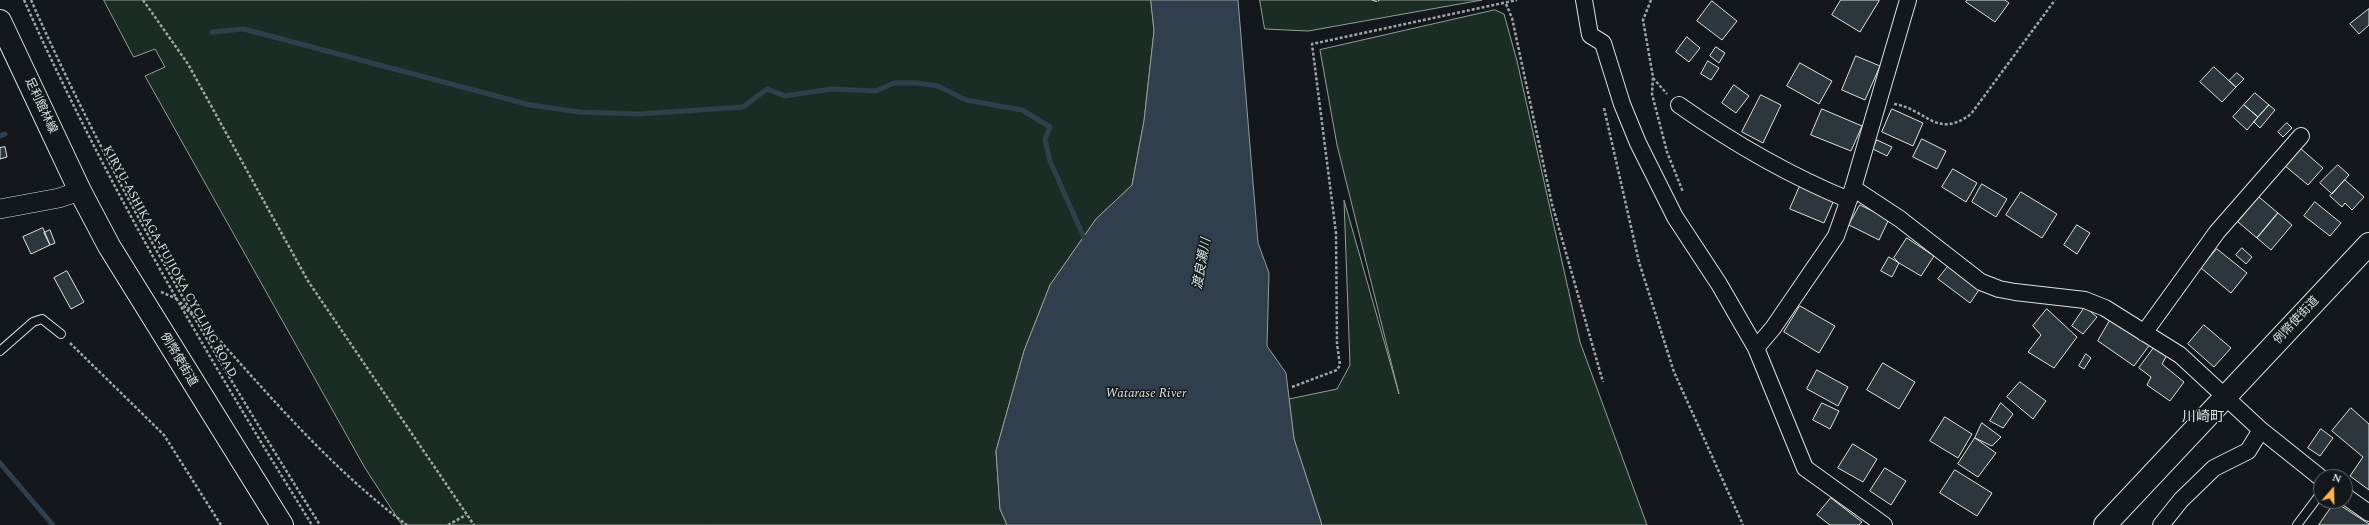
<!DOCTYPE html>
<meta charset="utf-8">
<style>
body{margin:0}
#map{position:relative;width:2369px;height:525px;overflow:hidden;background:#14181c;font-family:Spectral,serif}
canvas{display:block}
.north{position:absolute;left:2313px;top:469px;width:40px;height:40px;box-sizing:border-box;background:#14181c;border:1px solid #626a69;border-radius:50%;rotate:20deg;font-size:11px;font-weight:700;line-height:16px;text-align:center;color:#d8e6dc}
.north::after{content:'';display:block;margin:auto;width:14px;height:18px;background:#ffb74d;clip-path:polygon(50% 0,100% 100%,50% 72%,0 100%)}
</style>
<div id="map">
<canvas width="2369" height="525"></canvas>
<div class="north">N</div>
</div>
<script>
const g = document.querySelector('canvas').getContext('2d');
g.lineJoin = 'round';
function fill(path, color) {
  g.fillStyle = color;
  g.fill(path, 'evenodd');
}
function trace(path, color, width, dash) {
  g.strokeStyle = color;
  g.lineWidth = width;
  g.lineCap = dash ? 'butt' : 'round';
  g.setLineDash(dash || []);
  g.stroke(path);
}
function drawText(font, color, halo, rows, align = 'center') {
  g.font = font + ' Spectral,"Noto Sans JP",serif';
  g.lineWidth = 3;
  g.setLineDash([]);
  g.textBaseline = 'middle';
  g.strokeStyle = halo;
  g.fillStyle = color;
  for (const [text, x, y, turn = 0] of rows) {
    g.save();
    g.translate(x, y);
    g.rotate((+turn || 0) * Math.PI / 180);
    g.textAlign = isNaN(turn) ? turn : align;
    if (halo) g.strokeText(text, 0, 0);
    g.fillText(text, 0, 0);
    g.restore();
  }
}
const green = new Path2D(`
 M104 0H1151L1154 31 1144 121 1132 185 1096 219 1050 285 1024 351 996 451 1000 509 1007 525H402L365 468 145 76 165 67 155 49 134 57Z
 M1260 0H1482L1308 31 1265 29Z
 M1495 10 1504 14 1517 61 1580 342 1647 525H1322L1294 439 1289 399 1337 389 1350 365 1344 200 1399 394 1337 145 1320 50Z`);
const water = new Path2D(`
 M1151 0H1238L1258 243 1269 273 1267 346 1286 373 1294 439 1322 525H1007L1000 509 996 451 1024 351 1050 285 1096 219 1132 185 1144 121 1154 31Z`);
const stream = new Path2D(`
 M212 32 244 29 530 105 580 112 639 114 743 107 767 89 785 96 831 89 876 91 894 83H917L938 86 966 100 1022 110 1050 127 1045 139 1050 161 1086 242
 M0 136 5 134
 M0 463 53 525`);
const building = new Path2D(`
 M1841 0H1879V1L1860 32 1832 15Z
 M1967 0H2005L2009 3 1995 22 1966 2Z
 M1712 1 1737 21 1722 40 1697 21Z
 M2369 9V25L2359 34 2350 24Z
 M1687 37 1700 48 1689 62 1676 52Z
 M1716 47 1725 53 1719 63 1710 56Z
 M1856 56 1880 66 1865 100 1842 90Z
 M1708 61 1719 68 1711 80 1701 74Z
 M1800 63 1832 81 1819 104 1787 86Z
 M2214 67 2236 87 2222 102 2200 82Z
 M2237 73 2244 79 2236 87 2229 81Z
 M1734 85 1749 96 1736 113 1722 103Z
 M2255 93 2269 105 2258 117 2244 105Z
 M1761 95 1781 105 1763 143 1742 132Z
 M2244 105 2258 117 2247 130 2233 117Z
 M2269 105 2275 110 2260 128 2254 122Z
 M1822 109 1862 126 1851 151 1811 135Z
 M1892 109 1923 123 1913 146 1882 132Z
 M2287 123 2292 128 2283 137 2278 132Z
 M1922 139 1946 151 1937 169 1913 157Z
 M1877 140 1892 147 1887 156 1873 149Z
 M5 147 7 157 0 159V148Z
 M2300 148 2323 168 2308 185 2284 165Z
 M2338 165 2349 175 2332 194 2320 183Z
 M1953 169 1977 183 1966 202 1942 187Z
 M2345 180 2364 197 2352 210 2345 203 2342 207 2330 196Z
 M1982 184 2007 199 1996 217 1972 202Z
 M1800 186 1834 200 1824 223 1790 209Z
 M2021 192 2057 214 2042 238 2006 215Z
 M2259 197 2278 213 2257 238 2238 222Z
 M2315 202 2341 223 2330 236 2304 216Z
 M1860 205 1889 219 1879 240 1849 225Z
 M2278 213 2292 225 2271 250 2257 238Z
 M2077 225 2090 233 2077 254 2064 245Z
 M43 228 50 245 31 254 23 237Z
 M50 230 55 243 50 245 44 233Z
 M1907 238 1934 256 1921 276 1899 263 1894 258Z
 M2242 248 2252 257 2246 264 2236 255Z
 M2217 249 2247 273 2231 293 2201 268Z
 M1889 257 1899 263 1892 277 1881 271Z
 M1950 264 1981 287 1970 303 1938 279Z
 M67 271 84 302 71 309 54 278Z
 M1800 306 1835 326 1819 353 1784 332Z
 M2085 307 2097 317 2083 334 2072 326Z
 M2047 309 2077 337 2054 368 2028 352 2041 335 2033 326Z
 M2112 317 2151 343 2134 366 2098 341Z
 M2204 325 2231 348 2214 367 2188 344Z
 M2156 345 2168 353 2162 364 2184 382 2170 401 2147 385 2151 377 2139 368Z
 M2086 354 2091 358 2084 369 2079 366Z
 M1883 363 1915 382 1899 409 1867 390Z
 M1817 370 1848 387 1838 406 1807 389Z
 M2020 382 2046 401 2033 419 2007 397Z
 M1822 403 1839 411 1830 429 1813 420Z
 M2001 403 2013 414 2003 428 1990 421Z
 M2351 408 2369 424V490L2350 476 2363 457 2332 431Z
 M1945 417 1972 434 1958 458 1930 441Z
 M1982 423 2001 437 1992 446 1975 438Z
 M2321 429 2333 438 2320 456 2308 448Z
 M1975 438 1996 453 1978 477 1958 464Z
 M1853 444 1877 459 1863 482 1838 468Z
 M1885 468 1906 481 1891 505 1870 491Z
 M1955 470 1992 493 1977 516 1940 493Z
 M1831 498 1862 522 1859 525H1830L1817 515Z
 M2335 502 2369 524V525H2319Z`);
const path = new Path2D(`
 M24 0C105 182 207 356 312 525
 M31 0C112 183 214 356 320 525
 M143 0 188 64 308 281 474 525
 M1651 0 1643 20 1653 77 1652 94 1667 152 1683 192
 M1506 4 1512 18 1552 204 1603 382
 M1653 78 1667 94
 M1894 104C1927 109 1936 140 1971 114L2055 0
 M1604 108 1639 262 1674 372 1743 525
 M161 292 177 299
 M180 302 193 316
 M198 321 213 333C274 401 333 470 407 525
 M70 343 164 435 221 525
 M1292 387 1337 370 1340 365 1337 344 1336 233 1312 44 1517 0
 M448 525 466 515`);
const service = new Path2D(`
 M0 351 33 322 42 319 61 334
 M2297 525 2321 493`);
const minor = new Path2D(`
 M1584 0 1590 35 1603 43 1622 104 1638 143 1675 217 1719 284 1756 348 1805 468 1884 525
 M1679 105C1733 143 1788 175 1849 200
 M1853 188 1900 219 1981 282 1999 289 2015 292 2085 300 2105 308 2180 355 2261 430 2248 451 2214 468 2181 500 2161 525
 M2144 333 2217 232 2301 136
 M1756 348 1773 328 1836 236 1853 188 1908 0
 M2261 430 2321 478
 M2345 496 2369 513`);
const tertiary = new Path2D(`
 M0 209 59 198 80 191`);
const secondary = new Path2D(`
 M2105 525 2369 244`);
const primary = new Path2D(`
 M0 21 80 191 109 246 282 525`);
const fence = new Path2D(`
 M1372 0 1378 2 1379 0`);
const streetNames = [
 ["足利館林線",40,106,65],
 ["KIRYU-ASHIKAGA-FUJIOKA CYCLING ROAD",169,262,61],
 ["例幣使街道",2297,321,-47],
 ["例幣使街道",178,360,59]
];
const waterNames = [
 ["渡良瀬川",1203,264,-80],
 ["Watarase River",1146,394]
];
const quarterNames = [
 ["川崎町",2203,418]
];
fill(green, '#1a2d24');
trace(green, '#939e99', 1);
fill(water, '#2f3f4d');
trace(water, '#939e99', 1);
trace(stream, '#2f3f4d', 5);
fill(building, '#2c363c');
trace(building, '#d8e6dc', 1);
trace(service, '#d8e6dc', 10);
trace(minor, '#d8e6dc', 18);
trace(tertiary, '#d8e6dc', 20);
trace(secondary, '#d8e6dc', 24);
trace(primary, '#d8e6dc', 24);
trace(path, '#9da8a2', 2.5, [3, 2]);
trace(service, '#14181c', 8);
trace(minor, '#14181c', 16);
trace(tertiary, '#14181c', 19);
trace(secondary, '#14181c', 22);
trace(primary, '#14181c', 22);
trace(fence, '#d8e6dc', 1, [5, 2]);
drawText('12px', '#d8e6dc', '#14181c', streetNames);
drawText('italic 13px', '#d8e6dc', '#14181c', waterNames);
drawText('14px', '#d8e6dc', '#14181c', quarterNames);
</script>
